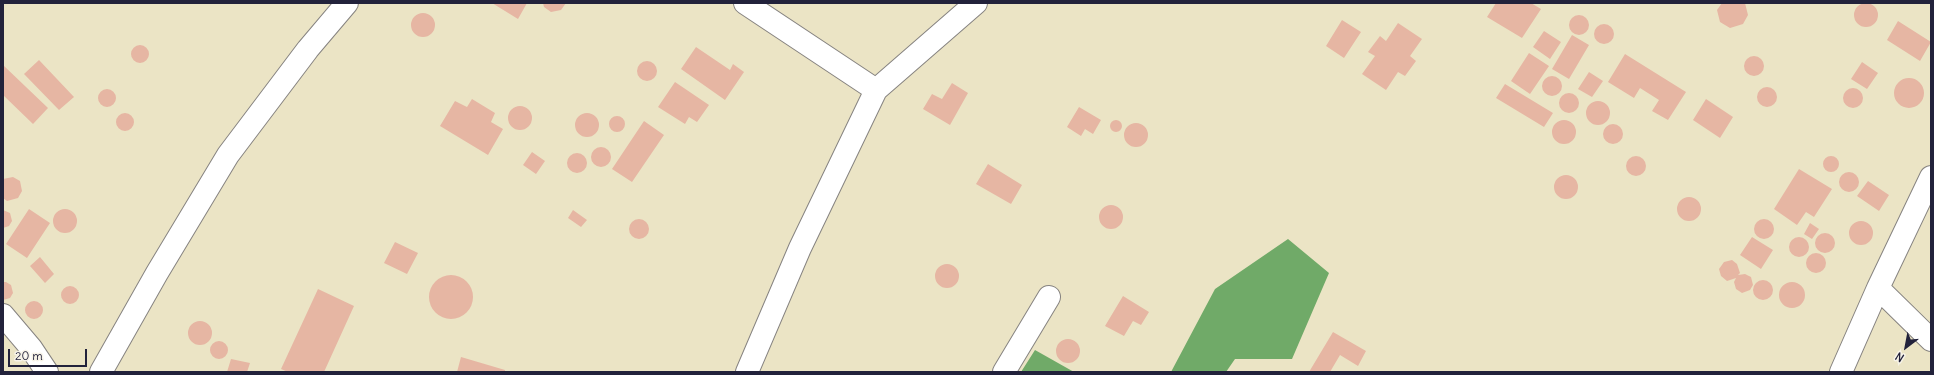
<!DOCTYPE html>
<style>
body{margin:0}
#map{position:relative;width:1934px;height:375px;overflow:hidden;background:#ebe4c5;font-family:Delius,sans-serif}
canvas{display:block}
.frame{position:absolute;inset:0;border:4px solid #22223b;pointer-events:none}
.north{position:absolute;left:1886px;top:327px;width:40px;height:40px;-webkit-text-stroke:3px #f7f3e8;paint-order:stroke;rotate:212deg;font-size:11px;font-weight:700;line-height:16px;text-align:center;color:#22223b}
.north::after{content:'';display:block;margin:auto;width:14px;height:18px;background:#22223b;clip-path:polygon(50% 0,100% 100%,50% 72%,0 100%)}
.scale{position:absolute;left:8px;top:349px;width:79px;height:18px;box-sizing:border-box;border:2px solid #22223b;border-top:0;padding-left:5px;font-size:12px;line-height:14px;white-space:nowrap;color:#22223b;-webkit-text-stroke:3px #f7f3e8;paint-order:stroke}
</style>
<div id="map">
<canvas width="1934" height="375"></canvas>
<div class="frame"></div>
<div class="north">N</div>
<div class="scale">20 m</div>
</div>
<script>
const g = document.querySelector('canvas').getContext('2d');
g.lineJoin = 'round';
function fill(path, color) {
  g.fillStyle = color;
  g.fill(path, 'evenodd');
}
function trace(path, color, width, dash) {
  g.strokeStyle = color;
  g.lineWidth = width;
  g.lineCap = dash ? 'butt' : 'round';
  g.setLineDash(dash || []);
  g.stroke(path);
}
const forest = new Path2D(`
 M1288 239 1329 273 1292 359H1235L1226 372H1171L1215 289Z
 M1035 350 1074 372H1021Z`);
const building = new Path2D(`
 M1854 15a12 12 0 1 1 24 0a12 12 0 1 1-24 0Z
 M492 3H527L518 19Z
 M543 3H566L561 10 551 12 544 7Z
 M1496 3H1531L1541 9 1522 38 1487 17Z
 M1722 3H1745L1748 15 1743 24 1730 28 1720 22 1717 10Z
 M411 25a12 12 0 1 1 24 0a12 12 0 1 1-24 0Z
 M1569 25a10 10 0 1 1 20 0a10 10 0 1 1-20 0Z
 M1342 20 1361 32 1344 58 1326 46Z
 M1898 21 1931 42 1920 61 1887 40Z
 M1398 23 1422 39 1410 56 1416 61 1405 76 1398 72 1386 90 1362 74 1375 56 1368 52 1380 36 1386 41Z
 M1594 34a10 10 0 1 1 20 0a10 10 0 1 1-20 0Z
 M1544 31 1561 42 1550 59 1533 47Z
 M1572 35 1589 45 1569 79 1552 69Z
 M131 54a9 9 0 1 1 18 0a9 9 0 1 1-18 0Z
 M696 47 730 70 733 64 744 72 725 100 681 69Z
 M1529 53 1549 66 1530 94 1511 81Z
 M1625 54 1686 92 1668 120 1652 111 1659 100 1640 88 1634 98 1608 82Z
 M1744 66a10 10 0 1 1 20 0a10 10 0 1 1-20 0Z
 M39 60 74 97 59 110 24 74Z
 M637 71a10 10 0 1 1 20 0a10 10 0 1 1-20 0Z
 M1862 62 1878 73 1867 89 1851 79Z
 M3 65 48 108 33 124 3 95Z
 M1589 72 1603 81 1592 97 1578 89Z
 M1542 86a10 10 0 1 1 20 0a10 10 0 1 1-20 0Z
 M1894 93a15 15 0 1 1 30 0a15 15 0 1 1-30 0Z
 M675 82 709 105 697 122 689 117 685 124 658 107Z
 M952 83 968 93 950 125 923 109 932 94 942 99Z
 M1505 84 1553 113 1544 127 1496 98Z
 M1757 97a10 10 0 1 1 20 0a10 10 0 1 1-20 0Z
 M1843 98a10 10 0 1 1 20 0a10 10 0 1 1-20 0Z
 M98 98a9 9 0 1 1 18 0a9 9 0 1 1-18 0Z
 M1559 103a10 10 0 1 1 20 0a10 10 0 1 1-20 0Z
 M472 99 495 113 491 122 503 129 488 155 440 126 455 101 467 107Z
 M1706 99 1733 117 1720 138 1693 120Z
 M1586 113a12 12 0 1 1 24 0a12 12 0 1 1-24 0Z
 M508 118a12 12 0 1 1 24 0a12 12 0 1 1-24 0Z
 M1079 107 1101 120 1093 134 1085 129 1081 136 1067 127Z
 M116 122a9 9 0 1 1 18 0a9 9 0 1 1-18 0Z
 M575 125a12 12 0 1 1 24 0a12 12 0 1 1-24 0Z
 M609 124a8 8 0 1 1 16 0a8 8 0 1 1-16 0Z
 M1552 132a12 12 0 1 1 24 0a12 12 0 1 1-24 0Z
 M1110 126a6 6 0 1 1 12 0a6 6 0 1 1-12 0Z
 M644 121 664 135 632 182 612 169Z
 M1124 135a12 12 0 1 1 24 0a12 12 0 1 1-24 0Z
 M1603 134a10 10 0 1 1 20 0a10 10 0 1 1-20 0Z
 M591 157a10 10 0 1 1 20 0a10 10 0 1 1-20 0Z
 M532 152 545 161 536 174 523 165Z
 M567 163a10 10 0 1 1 20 0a10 10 0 1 1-20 0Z
 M1823 164a8 8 0 1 1 16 0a8 8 0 1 1-16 0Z
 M1626 166a10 10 0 1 1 20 0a10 10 0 1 1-20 0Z
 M988 164 1022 185 1011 204 976 184Z
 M1799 169 1832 189 1814 217 1806 212 1797 225 1774 209Z
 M1839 182a10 10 0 1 1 20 0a10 10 0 1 1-20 0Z
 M1554 187a12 12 0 1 1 24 0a12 12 0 1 1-24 0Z
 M13 177 20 181 22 191 18 198 7 201 3 198V179Z
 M1868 181 1889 195 1879 211 1857 196Z
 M1677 209a12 12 0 1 1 24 0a12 12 0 1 1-24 0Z
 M1099 217a12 12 0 1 1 24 0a12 12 0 1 1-24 0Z
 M29 209 50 223 27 258 6 244Z
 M53 221a12 12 0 1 1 24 0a12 12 0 1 1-24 0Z
 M3 210 10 213 12 221 9 226 3 228Z
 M573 210 587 220 581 227 568 218Z
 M629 229a10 10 0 1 1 20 0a10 10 0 1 1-20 0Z
 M1754 229a10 10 0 1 1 20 0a10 10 0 1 1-20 0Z
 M1849 233a12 12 0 1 1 24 0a12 12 0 1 1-24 0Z
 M1810 223 1819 229 1812 239 1804 234Z
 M1815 243a10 10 0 1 1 20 0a10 10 0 1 1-20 0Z
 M1752 237 1773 250 1761 269 1740 255Z
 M1789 247a10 10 0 1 1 20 0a10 10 0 1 1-20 0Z
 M395 242 418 253 407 274 384 263Z
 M1806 263a10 10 0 1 1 20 0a10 10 0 1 1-20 0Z
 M40 257 54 274 45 283 30 266Z
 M1732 260 1737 264 1740 273 1738 275 1745 274 1751 277 1753 285 1750 290 1742 293 1736 289 1734 282 1736 278 1727 281 1721 276 1719 269 1724 262Z
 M935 276a12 12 0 1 1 24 0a12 12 0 1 1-24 0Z
 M429 297a22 22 0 1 1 44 0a22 22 0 1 1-44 0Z
 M1753 290a10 10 0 1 1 20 0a10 10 0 1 1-20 0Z
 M3 282H6L11 285 13 293 10 298 3 300Z
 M1779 295a13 13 0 1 1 26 0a13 13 0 1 1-26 0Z
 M61 295a9 9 0 1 1 18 0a9 9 0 1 1-18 0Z
 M318 289 354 306 324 372H288L281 369Z
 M1123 296 1149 312 1141 325 1133 321 1124 336 1105 326Z
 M25 310a9 9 0 1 1 18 0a9 9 0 1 1-18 0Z
 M188 333a12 12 0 1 1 24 0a12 12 0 1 1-24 0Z
 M1333 332 1366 351 1358 366 1340 355 1330 372H1309Z
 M1056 351a12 12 0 1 1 24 0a12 12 0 1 1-24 0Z
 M210 350a9 9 0 1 1 18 0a9 9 0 1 1-18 0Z
 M461 357 505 370V372H457Z
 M231 359 250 363 247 372H227Z`);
const minor = new Path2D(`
 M745 3 876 90
 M1878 288 1931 340
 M3 315 31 348 47 372
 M101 372 157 273 228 155 308 49 347 3
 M747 372 800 248 876 90 976 3
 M1004 372 1049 297
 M1841 372 1878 288 1931 177`);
fill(forest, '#70aa68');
fill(building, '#e6b6a3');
trace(minor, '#868380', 24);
trace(minor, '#fff', 22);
</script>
